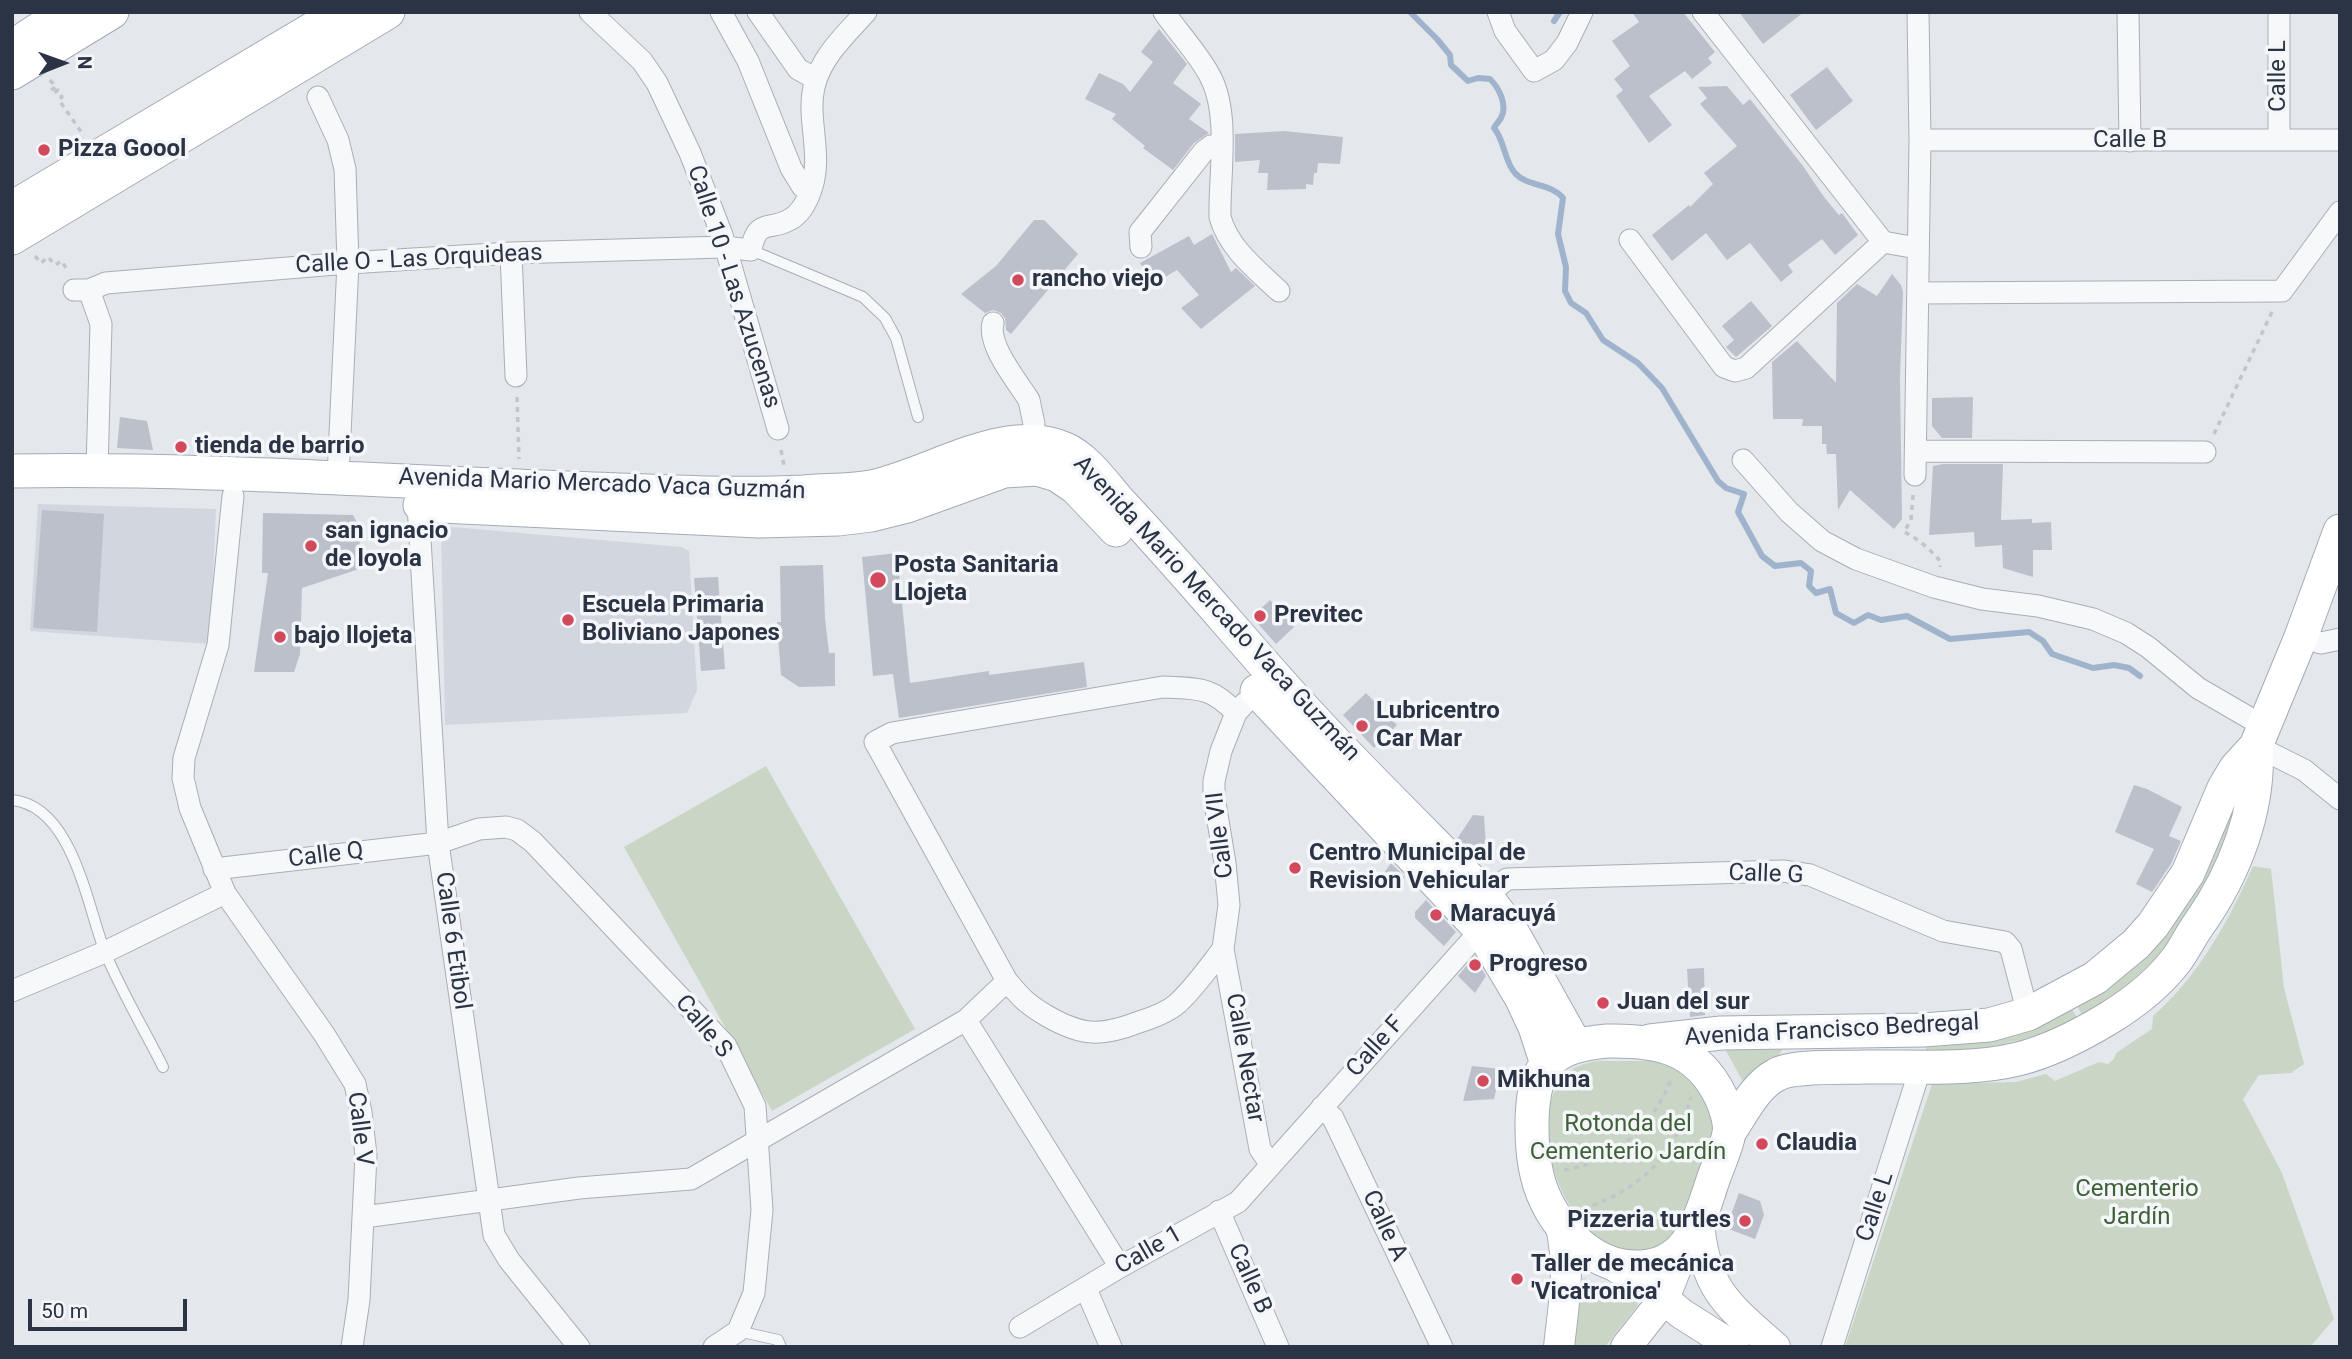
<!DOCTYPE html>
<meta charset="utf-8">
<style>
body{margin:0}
#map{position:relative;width:2352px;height:1359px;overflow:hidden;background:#e4e7ec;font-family:Roboto,sans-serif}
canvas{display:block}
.frame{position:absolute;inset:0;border:14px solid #2b3445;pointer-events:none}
.north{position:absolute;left:28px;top:28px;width:70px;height:70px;-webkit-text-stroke:5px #f4f6f9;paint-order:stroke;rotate:89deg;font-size:19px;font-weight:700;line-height:28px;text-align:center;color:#2b3445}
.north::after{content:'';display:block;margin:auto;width:24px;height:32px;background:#2b3445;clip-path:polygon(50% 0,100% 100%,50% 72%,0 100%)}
.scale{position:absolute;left:28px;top:1299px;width:159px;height:32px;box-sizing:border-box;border:4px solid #2b3445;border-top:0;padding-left:9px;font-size:21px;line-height:24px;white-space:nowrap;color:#2b3445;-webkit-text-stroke:5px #f4f6f9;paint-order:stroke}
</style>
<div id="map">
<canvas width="2352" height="1359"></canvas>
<div class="frame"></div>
<div class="north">N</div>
<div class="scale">50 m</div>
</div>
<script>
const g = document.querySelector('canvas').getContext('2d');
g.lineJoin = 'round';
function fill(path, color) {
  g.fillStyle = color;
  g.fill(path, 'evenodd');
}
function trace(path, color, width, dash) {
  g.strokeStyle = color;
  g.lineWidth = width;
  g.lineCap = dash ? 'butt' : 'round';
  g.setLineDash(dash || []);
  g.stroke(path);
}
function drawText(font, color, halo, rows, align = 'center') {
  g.font = font + ' Roboto,sans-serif';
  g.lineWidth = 7;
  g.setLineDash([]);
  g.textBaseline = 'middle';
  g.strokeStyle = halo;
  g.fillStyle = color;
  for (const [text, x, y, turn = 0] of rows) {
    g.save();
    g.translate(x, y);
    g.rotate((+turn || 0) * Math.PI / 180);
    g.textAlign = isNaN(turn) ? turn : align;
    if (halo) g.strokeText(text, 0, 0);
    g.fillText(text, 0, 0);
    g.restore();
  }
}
const built = new Path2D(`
 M38 504 216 509 210 644 30 631Z
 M441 526 681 547 689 551 697 690 687 713 445 725Z`);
const green = new Path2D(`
 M766 766 915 1029 772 1111 624 847Z
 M2224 812 2239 818 2216 872 2160 955 2120 991 2082 1015 2075 1002Z
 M2253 866 2271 869 2284 988 2304 1064 2291 1073 2259 1075 2243 1099 2282 1173 2334 1319 2310 1347H1845L1932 1084 2016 1082 2046 1074 2055 1081 2099 1062 2108 1064 2114 1059 2116 1053 2152 1029 2153 1016C2199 976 2229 920 2253 866Z
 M2070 1005 2077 1018C2026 1043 1982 1050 1926 1055V1040Z
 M1786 1042 1778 1057 1765 1062 1746 1082 1742 1080 1725 1049Z
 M1597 1061H1661L1676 1065 1709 1100 1714 1129 1678 1227C1672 1241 1655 1251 1640 1251 1628 1251 1615 1249 1604 1243 1596 1239 1590 1231 1584 1225 1553 1191 1530 1116 1564 1076 1572 1067 1585 1063 1597 1061Z
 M1585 1278 1613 1294 1637 1302 1638 1305 1605 1347H1574L1582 1279Z`);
const stream = new Path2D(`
 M1410 12 1437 39 1450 55 1451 65 1468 81 1478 78 1490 79C1499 88 1508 105 1501 118 1499 121 1496 124 1494 128 1505 141 1504 161 1515 173 1527 187 1551 183 1563 198L1558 234 1566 267 1565 291 1571 303 1586 313 1603 340 1638 363 1662 388 1718 481 1726 488 1744 494 1738 512 1762 556 1775 566 1801 563 1811 571 1809 586 1816 593 1830 589 1836 613 1854 623 1868 615 1881 620 1907 616 1950 639 2029 632 2043 641 2052 654 2093 668 2114 665 2129 668 2140 676
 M1554 21 1560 12`);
const building = new Path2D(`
 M1632 12H1683L1715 52 1708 58 1712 63 1692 79 1685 71 1649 96 1672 125 1649 143 1616 96 1623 90 1614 79 1630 66 1612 41 1639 22Z
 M1739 12H1804L1763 44Z
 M1159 29 1187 64 1173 83 1201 104 1189 119 1209 133 1194 143 1173 170 1143 148 1145 146 1112 119 1116 114 1085 99 1099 73 1123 84 1130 92 1153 62 1141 52Z
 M1827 67 1853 101 1816 130 1790 95Z
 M1727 86 1743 105 1750 99 1803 166 1824 197 1839 215 1842 213 1858 235 1835 255 1822 239 1788 265 1793 272 1781 282 1750 243 1727 260 1706 233 1672 261 1652 235 1689 205 1690 207 1713 184 1704 173 1737 146 1700 104 1707 98 1698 87Z
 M1284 131 1343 137 1340 164 1318 163 1317 173H1314L1313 185 1306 184V189L1267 190 1268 173H1258L1260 160 1235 162V134Z
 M1034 220H1044L1078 254 1011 334 1006 330 1005 318 1001 313 993 310 985 313 961 294 996 266Z
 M1212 234 1231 272 1236 268 1255 286 1201 329 1181 308 1199 295 1177 270 1153 284 1140 263 1189 236 1194 245Z
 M1892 274 1901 285 1903 292 1900 378 1902 519 1894 529 1850 490 1838 510 1836 454H1827L1826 444H1822V426H1802L1803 419H1773L1772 362 1797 341 1836 383 1837 303 1857 284 1877 296Z
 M1751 301 1772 326 1736 357 1726 347 1734 340 1722 326Z
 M1973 397 1972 438H1942L1932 426V398Z
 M120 417 147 421 153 450 117 448Z
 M1943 464H2003L2001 520 2032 519V523L2051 522 2052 550H2033V577L2003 568 2002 545 1975 547 1974 532 1929 535 1933 466Z
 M42 510 104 514 97 632 33 628Z
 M263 513 353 515 358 524 362 568 302 588 300 654 294 672H254L268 573H262Z
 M897 553 910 683 989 671V675L1084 662 1087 687 899 718 893 674 873 676 862 557Z
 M823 565 825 618 829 653H835V686L799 687 781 675 777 622H781L780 566Z
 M718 577 725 669 701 671 694 578Z
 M1270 600 1294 627 1276 644 1252 617Z
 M1366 693 1397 725 1374 748 1343 715Z
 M2134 785 2147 789 2182 807 2169 836 2181 841 2171 864 2152 892 2136 884 2154 849 2115 832Z
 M1473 815 1484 816 1486 847 1472 854 1457 839Z
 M1391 863 1405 877 1394 892 1380 879Z
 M1426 900 1456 932 1444 946 1415 918V912Z
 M1473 958H1475L1486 976 1475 993 1458 976Z
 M1704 968 1705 1015 1690 1017 1687 969Z
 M1472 1066 1501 1069 1494 1099 1463 1101Z
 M1739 1193 1760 1201 1764 1215 1755 1239 1726 1228Z`);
const path = new Path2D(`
 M50 80 56 87 51 90 54 93 58 90 62 97 59 100 84 136
 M35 256 41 263 48 257 55 265 62 261 67 270
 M517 397 519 459
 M2214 434 2272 312
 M781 450 784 466
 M1913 495 1911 520 1904 532C1916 537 1932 551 1940 561V567
 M1564 1170C1615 1162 1654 1125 1672 1077
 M1583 1209C1641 1189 1674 1157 1691 1097`);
const service = new Path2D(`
 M751 250 863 297 885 318 896 338 918 417
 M12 800C73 806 87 906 105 952 121 991 144 1029 163 1067
 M738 1331 778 1340 781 1347`);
const minor = new Path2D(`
 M590 12 642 61 657 83 690 153 722 235 778 429
 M721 12 748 61 791 168 802 186 810 192
 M758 12 798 69 816 79
 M1164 12C1179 34 1199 54 1211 78 1230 115 1219 177 1220 217 1229 249 1256 269 1279 291
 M1498 12 1505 31 1534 71 1554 60 1567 43 1582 12
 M1703 12 1883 242 1917 248
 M2128 12 2130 141
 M318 97 338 140 345 169 348 263 338 477
 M1920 140H2340
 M2279 140V12
 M1630 240 1724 367 1735 371 1746 368 1883 242
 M1141 247 1140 232 1148 222 1204 151 1211 146 1221 145
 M511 253 516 376
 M74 290H89L101 324 97 470
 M89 290 106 283 348 263 511 253 724 247 751 250C757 218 769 231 789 220 799 215 805 205 809 195 825 158 806 121 814 87 821 57 845 35 866 12
 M1918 293 2282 291 2340 212
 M993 323C987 345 1017 381 1029 400L1034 424 1033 441
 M1916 451 2205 452
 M1743 460 1789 512 1822 541 1856 559 1934 587 1982 599 2038 606 2093 619 2126 633 2148 647 2198 688 2265 727
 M1915 475 1920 140 1918 12
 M233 496 218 645 184 758 183 778 190 808 225 893 324 1034 355 1084 361 1112 366 1155 359 1300 352 1347
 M418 505 438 843 494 1235 509 1260 579 1347
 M2301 637 2321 643 2340 639
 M1245 703 1236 713 1221 751 1214 781V797L1225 863 1229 905 1223 949 1260 1149 1271 1165
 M2256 746 2304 770 2340 799
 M214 869 438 843 479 829 506 827 517 830 533 842 726 1046 755 1106 762 1210 754 1293 738 1331 714 1347
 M1486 896 1507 879 1783 871 1810 875 1943 931 2005 942 2011 949 2028 1014
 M1223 949C1209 967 1195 987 1178 1003 1168 1012 1152 1018 1139 1022 1101 1037 1082 1036 1047 1016 1027 1004 1022 999 1007 981L875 742 892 733 1163 687C1198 689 1211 686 1236 713
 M12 991 105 952 225 893
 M966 1020 1120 1267
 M1322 1107 1333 1118 1442 1347
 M1219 1211 1278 1347
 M364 1217 579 1188 691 1179 966 1020 1007 981
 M1086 1289 1111 1347
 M1020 1327 1120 1267 1238 1202 1481 930
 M1832 1347 1916 1082V1066`);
const secondary = new Path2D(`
 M1699 1222C1704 1288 1727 1305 1775 1347
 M1611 1264 1645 1284 1682 1314 1734 1347
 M1559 1347C1564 1300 1571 1269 1560 1222
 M1626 1347 1664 1299 1683 1250`);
const primary = new Path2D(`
 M12 47 65 12
 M12 73 112 12
 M12 208 341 12
 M12 238 388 12
 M12 471C189 468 366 480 543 487 629 490 717 496 804 492 826 490 849 491 871 487 931 475 1005 422 1065 449 1086 458 1104 484 1119 501 1171 556 1220 614 1270 671 1338 749 1414 822 1486 896L1511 930 1576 1046
 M420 505 759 521 838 519 871 515 907 506 1004 471 1037 469 1057 475 1076 488 1116 530
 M1257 691 1481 930 1521 997 1535 1027 1547 1064
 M1607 1041C1658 1040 1697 1047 1721 1097 1725 1106 1731 1123 1729 1133 1726 1150 1717 1167 1712 1183 1700 1218 1691 1259 1649 1266 1595 1275 1548 1224 1537 1175 1533 1159 1532 1143 1532 1127 1532 1108 1533 1083 1545 1066 1560 1047 1585 1043 1607 1041Z
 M1650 1041 1721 1033 1923 1030 1989 1025 2028 1014 2095 978 2136 944 2153 925 2188 873 2224 788 2236 768 2256 746 2301 637 2340 531
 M1730 1131C1743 1112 1755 1086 1776 1075 1793 1065 1844 1068 1865 1067 1915 1066 1969 1071 2018 1059 2051 1051 2081 1035 2109 1018 2135 1002 2159 983 2177 959 2185 948 2191 935 2199 924 2235 873 2260 808 2256 746`);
const markers = [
 [44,150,7,"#d1495b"],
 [1018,280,7,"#d1495b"],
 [181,447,7,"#d1495b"],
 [311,546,7,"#d1495b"],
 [878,580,9,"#d1495b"],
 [1260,616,7,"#d1495b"],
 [568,620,7,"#d1495b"],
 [280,637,7,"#d1495b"],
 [1362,726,7,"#d1495b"],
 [1295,868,7,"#d1495b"],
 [1436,915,7,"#d1495b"],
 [1475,965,7,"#d1495b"],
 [1603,1003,7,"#d1495b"],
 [1483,1081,7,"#d1495b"],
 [1762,1144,7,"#d1495b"],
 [1745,1221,7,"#d1495b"],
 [1517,1279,7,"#d1495b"]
];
const streetNames = [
 ["Calle L",2279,76,-90],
 ["Calle B",2130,141],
 ["Calle O - Las Orquideas",419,260,-3],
 ["Calle 10 - Las Azucenas",733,287,72],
 ["Avenida Mario Mercado Vaca Guzmán",602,485,2],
 ["Avenida Mario Mercado Vaca Guzmán",1216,609,47],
 ["Calle VII",1221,835,-97],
 ["Calle Q",326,856,-7],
 ["Calle G",1766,875,2],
 ["Calle 6 Etibol",452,941,82],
 ["Calle S",703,1027,50],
 ["Avenida Francisco Bedregal",1832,1031,-3],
 ["Calle F",1376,1047,-48],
 ["Calle Nectar",1244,1058,80],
 ["Calle V",359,1129,83],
 ["Calle L",1876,1207,-72],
 ["Calle A",1384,1226,65],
 ["Calle 1",1149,1251,-30],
 ["Calle B",1249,1279,66]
];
const poiNames = [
 ["Pizza Goool",58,150],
 ["rancho viejo",1032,280],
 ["tienda de barrio",195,447],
 ["san ignacio",325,532],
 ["de loyola",325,560],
 ["Posta Sanitaria",894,566],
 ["Llojeta",894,594],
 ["Escuela Primaria",582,606],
 ["Boliviano Japones",582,634],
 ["Previtec",1274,616],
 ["bajo llojeta",294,637],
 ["Lubricentro",1376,712],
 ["Car Mar",1376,740],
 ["Centro Municipal de",1309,854],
 ["Revision Vehicular",1309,882],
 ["Maracuyá",1450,915],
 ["Progreso",1489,965],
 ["Juan del sur",1617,1003],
 ["Mikhuna",1497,1081],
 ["Claudia",1776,1144],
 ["Pizzeria turtles",1731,1221,"right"],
 ["Taller de mecánica",1531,1265],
 ["'Vicatronica'",1531,1293]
];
const parkNames = [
 ["Rotonda del",1628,1125],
 ["Cementerio Jardín",1628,1153],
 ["Cementerio",2137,1190],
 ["Jardín",2137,1218]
];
fill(built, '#d2d6de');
fill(green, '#c9d6c5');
trace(stream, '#9fb4cc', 6);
fill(building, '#bbc0ca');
trace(service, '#a9aeb7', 12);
trace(minor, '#a9aeb7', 23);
trace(secondary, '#a9aeb7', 32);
trace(primary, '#a3abb8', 35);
trace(path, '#c2c5cb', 3.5, [5, 5]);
trace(service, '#f7f8fa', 10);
trace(minor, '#f7f8fa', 21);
trace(secondary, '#fff', 30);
trace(primary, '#fff', 33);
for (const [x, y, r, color] of markers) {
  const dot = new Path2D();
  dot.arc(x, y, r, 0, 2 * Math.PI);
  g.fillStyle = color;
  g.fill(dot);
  trace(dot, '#f4f6f9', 2.5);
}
drawText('24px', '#2b3445', '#f4f6f9', streetNames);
drawText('bold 24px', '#2b3445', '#f4f6f9', poiNames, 'left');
drawText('24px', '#3f6138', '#f4f6f9', parkNames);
</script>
